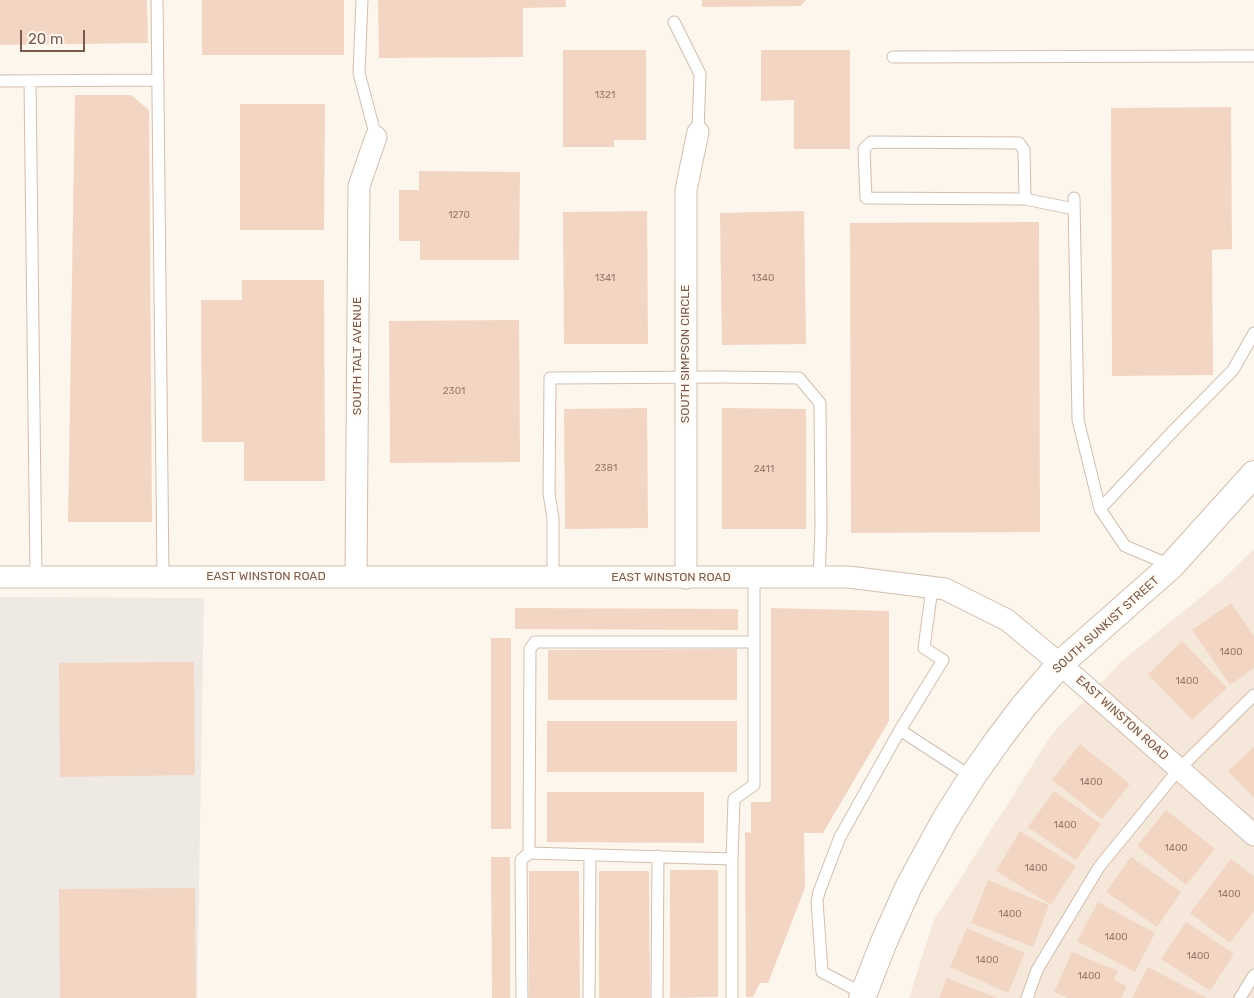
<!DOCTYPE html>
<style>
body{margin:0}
#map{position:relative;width:1254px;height:998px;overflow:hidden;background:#fdf6ec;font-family:Rubik,sans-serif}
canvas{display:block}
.scale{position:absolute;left:20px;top:30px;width:65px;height:22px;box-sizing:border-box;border:2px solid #7a5c4d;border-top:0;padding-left:6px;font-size:15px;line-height:18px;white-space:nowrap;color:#7a5c4d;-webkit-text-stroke:4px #fffaf3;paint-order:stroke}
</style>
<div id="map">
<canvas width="1254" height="998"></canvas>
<div class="scale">20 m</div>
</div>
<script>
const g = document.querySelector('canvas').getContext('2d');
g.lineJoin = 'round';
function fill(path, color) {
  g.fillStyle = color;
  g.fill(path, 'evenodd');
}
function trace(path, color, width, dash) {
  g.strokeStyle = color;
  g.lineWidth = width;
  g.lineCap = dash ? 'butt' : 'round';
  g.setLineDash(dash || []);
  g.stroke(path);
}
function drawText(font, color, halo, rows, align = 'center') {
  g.font = font + ' Rubik,sans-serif';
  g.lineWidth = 4.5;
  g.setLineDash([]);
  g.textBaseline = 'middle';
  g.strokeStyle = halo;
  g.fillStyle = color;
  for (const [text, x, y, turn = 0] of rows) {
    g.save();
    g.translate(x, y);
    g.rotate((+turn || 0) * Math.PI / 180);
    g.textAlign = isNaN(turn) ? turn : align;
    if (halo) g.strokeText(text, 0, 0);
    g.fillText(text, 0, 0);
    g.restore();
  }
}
const residential = new Path2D(`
 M1254 549V998H909L934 920 1052 734 1123 660 1222 580Z`);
const industrial = new Path2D(`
 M0 597 204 598 197 998H0Z`);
const building = new Path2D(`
 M0 0H147L148 43 0 45Z
 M202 0H344V55H202Z
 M378 0H566V7L523 8V57L379 58Z
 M702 0H806L801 6 702 7Z
 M563 50H646V140H614V147H563Z
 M761 50H850V149H794V100L761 101Z
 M75 95H131L149 110 152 522H68Z
 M240 104H325L324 230H240Z
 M1231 107 1232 249 1212 250 1213 375 1112 376 1111 108Z
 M419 171 520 172 519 260H420V241H399V190H419Z
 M647 211 648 344H564L563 212Z
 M804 211 806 344 722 345 720 213Z
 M1039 222 1040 532 851 533 850 223Z
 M242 280H324L325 481H244V442H202L201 300H242Z
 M519 320 520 462 390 463 389 321Z
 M647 408 648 528 565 529 564 409Z
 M722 408 806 409V529H722Z
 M1231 603 1254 636V668L1230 685 1192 630Z
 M515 608 738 609V630L515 629Z
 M771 608 889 611V721L823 833H804L805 888 768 983H760L753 997H746L745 832 751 833V802H771Z
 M491 638H511V829H491Z
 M1182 641 1227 688 1192 720 1148 674Z
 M737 649V700H548V650Z
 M194 662 195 775 60 777 59 663Z
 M547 721H737V772H547Z
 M1080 744 1130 784 1102 819 1052 780Z
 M1254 747V798L1228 771Z
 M1054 791 1101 824 1076 860 1028 827Z
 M547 792H704V843L547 842Z
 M1166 810 1215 849 1186 885 1137 846Z
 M1020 831 1076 866 1051 905 996 871Z
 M491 857H510V998H492Z
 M1131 857 1181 892 1157 927 1106 892Z
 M1231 859 1254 876V911L1230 943 1190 913Z
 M670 870H718V997L670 998Z
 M529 871H579L580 998H529Z
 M599 871H649L650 998H599Z
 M988 880 1049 905 1033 947 971 923Z
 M195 888 196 998H60L59 889Z
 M1098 902 1155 933 1135 972 1077 941Z
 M1186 922 1234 954 1210 991 1161 959Z
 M967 928 1025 953 1008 993 950 967Z
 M1072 952 1118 971 1114 980 1127 986 1121 998H1068L1054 992Z
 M1148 967 1207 998H1132Z
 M947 978 997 998H939Z`);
const service = new Path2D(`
 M157 0 163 577
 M362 0 359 73 376 137
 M674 22 700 74 698 132
 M893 57 1254 56
 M0 81 158 80
 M30 81 36 577
 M1074 198 1078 420 1100 509 1176 428 1233 370 1254 333
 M1025 199 1024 150 1019 143 871 142 864 149 866 198 1025 199 1074 209
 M1100 509 1125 546 1170 565
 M553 578V519L549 493 550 378 723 377 799 378 820 403 821 528 819 577
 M754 578V642
 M900 730 972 777
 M529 853 530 649 535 642H754V785L734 799 732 859
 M864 994 822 972 817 901 819 892 840 837 900 730 943 660 924 648 932 588
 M522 998 521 860 529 853 732 859V998
 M589 998 590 855
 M657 998 658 856
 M1027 998 1037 970 1099 867 1179 769 1254 695
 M1240 998 1254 975`);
const minor = new Path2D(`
 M0 577H848L945 589 1007 620 1060 664 1254 835
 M356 577 359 186 376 137
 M686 578V190L698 132`);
const tertiary = new Path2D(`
 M862 998 883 944 908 888 924 858 946 818 972 777 998 740 1023 707 1060 664 1171 566 1254 474`);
const numberNames = [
 ["1321",605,95],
 ["1270",459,215],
 ["1341",605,278],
 ["1340",763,278],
 ["2301",454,391],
 ["2381",606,468],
 ["2411",764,469],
 ["1400",1231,652],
 ["1400",1187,681],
 ["1400",1091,782],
 ["1400",1065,825],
 ["1400",1176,848],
 ["1400",1036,868],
 ["1400",1229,894],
 ["1400",1010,914],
 ["1400",1116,937],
 ["1400",1198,956],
 ["1400",987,960],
 ["1400",1089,976]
];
const streetNames = [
 ["SOUTH SIMPSON CIRCLE",686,354,-90],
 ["SOUTH TALT AVENUE",358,356,-90],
 ["EAST WINSTON ROAD",266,577],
 ["EAST WINSTON ROAD",671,578],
 ["SOUTH SUNKIST STREET",1106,625,-42],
 ["EAST WINSTON ROAD",1122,718,42]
];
fill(residential, '#f5e8da');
fill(industrial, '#efe9e4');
fill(building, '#f3d5c3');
trace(service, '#d1beb0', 13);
trace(minor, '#d1beb0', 23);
trace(tertiary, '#d1beb0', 28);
trace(service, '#fff', 11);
trace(minor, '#fff', 21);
trace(tertiary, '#fff', 26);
drawText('10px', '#987a6a', null, numberNames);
drawText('12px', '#7a5c4d', '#fffaf3', streetNames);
</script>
